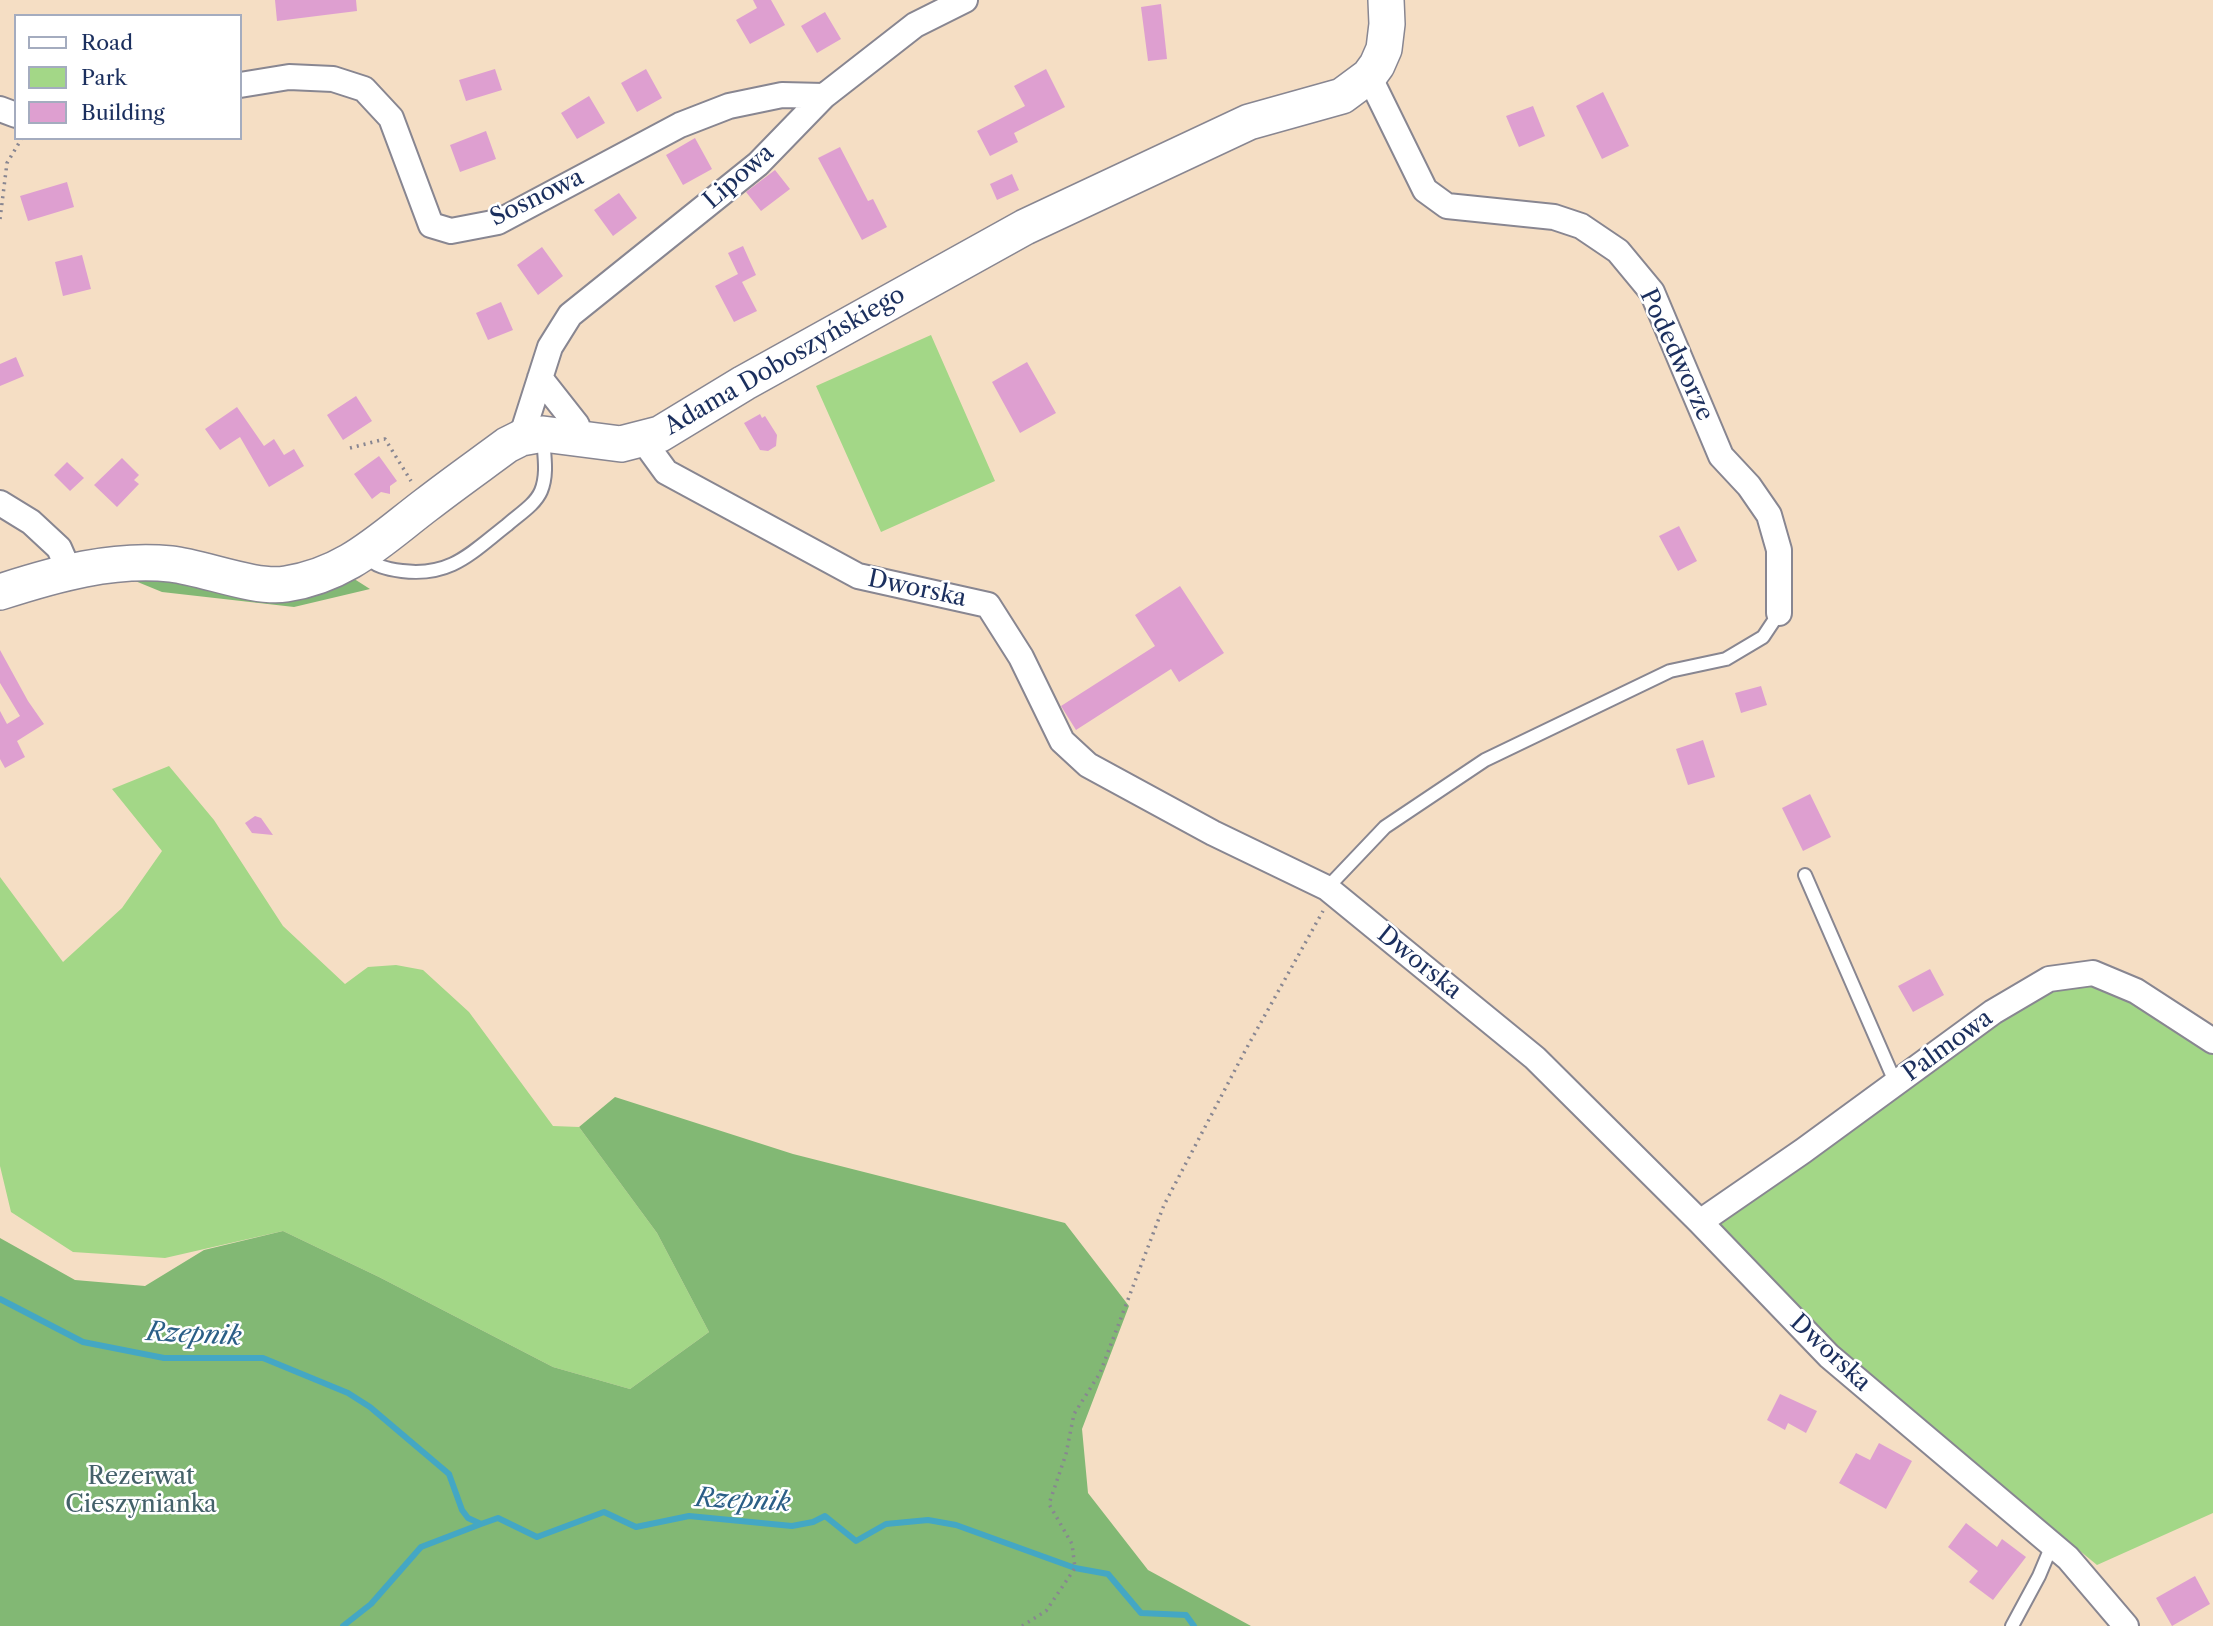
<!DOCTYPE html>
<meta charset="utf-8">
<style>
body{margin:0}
#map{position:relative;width:2213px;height:1626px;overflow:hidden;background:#f5dec4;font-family:"Libre Caslon Text",serif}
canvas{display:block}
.legend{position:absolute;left:14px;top:14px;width:228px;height:126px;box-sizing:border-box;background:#fff;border:2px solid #a4acbf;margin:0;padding:9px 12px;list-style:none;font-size:21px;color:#1b2f5e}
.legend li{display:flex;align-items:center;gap:14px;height:35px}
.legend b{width:35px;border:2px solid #a4acbf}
</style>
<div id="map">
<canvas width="2213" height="1626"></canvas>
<ul class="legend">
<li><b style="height:9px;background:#fff"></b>Road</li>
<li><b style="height:19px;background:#a3d787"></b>Park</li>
<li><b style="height:19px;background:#de9fd0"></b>Building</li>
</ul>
</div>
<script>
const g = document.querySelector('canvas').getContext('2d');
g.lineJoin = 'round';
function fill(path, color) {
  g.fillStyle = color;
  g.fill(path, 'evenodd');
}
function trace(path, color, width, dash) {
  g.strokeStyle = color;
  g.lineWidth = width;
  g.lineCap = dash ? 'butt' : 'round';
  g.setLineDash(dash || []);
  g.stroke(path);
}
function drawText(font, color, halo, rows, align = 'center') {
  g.font = font + ' "Libre Caslon Text",serif';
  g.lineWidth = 5;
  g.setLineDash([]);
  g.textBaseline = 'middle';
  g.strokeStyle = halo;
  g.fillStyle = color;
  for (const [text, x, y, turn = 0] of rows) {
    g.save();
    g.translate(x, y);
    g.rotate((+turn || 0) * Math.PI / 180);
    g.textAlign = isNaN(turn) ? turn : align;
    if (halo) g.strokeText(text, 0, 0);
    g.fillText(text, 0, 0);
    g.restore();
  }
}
const green = new Path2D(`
 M931 335 995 481 881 532 816 386Z
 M169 766 214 820 283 926 345 984 368 967 396 965 423 970 469 1012 553 1126 579 1127 657 1233 709 1332 630 1389 553 1367 379 1277 283 1231 165 1258 73 1252 11 1212 0 1166V877L63 962 122 908 162 851 112 789Z
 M2069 983 2110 985 2156 1013 2213 1054V1513L2097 1565 1805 1324 1716 1227 1719 1217 2039 994Z`);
const forest = new Path2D(`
 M348 575 370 589 294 607 162 592 123 576Z
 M615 1097 793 1154 1065 1223 1129 1306 1082 1429 1088 1493 1148 1570 1251 1626H0V1238L75 1280 145 1286 204 1250 283 1231 379 1277 553 1367 630 1389 709 1332 657 1233 579 1127Z`);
const stream = new Path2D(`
 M0 1299 83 1342 164 1358H263L348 1393 370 1407 449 1474 462 1510 468 1518 481 1524 498 1518 537 1537 604 1512 636 1527 689 1516 792 1526 813 1522 825 1516 856 1541 886 1524 928 1520 956 1525 1075 1568 1108 1574 1141 1613 1186 1615 1194 1626
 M343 1626 371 1604 421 1547 481 1524`);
const building = new Path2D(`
 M275 0H356L357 11 277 21Z
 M753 0H771L785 25 750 44 736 20 757 8Z
 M1161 4 1167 59 1148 61 1141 7Z
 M825 12 841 39 817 53 801 26Z
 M495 69 502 90 466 101 459 80Z
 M646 69 662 98 637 112 621 83Z
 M1046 69 1065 107 1014 133 1018 142 990 156 977 131 1025 106 1014 86Z
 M1603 92 1629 146 1602 159 1576 106Z
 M589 96 605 123 577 139 561 113Z
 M1533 106 1545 136 1519 147 1506 116Z
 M486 131 496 159 460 172 450 145Z
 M695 138 712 169 683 185 666 155Z
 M840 147 868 201 873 199 887 227 862 240 818 158Z
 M775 170 790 189 761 211 746 192Z
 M1012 174 1019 190 997 200 990 184Z
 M67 182 74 207 28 221 20 196Z
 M619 193 637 218 613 236 594 210Z
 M743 246 756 275 742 282 757 311 734 322 715 286 738 274 728 253Z
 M542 247 563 276 538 295 517 265Z
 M82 255 91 289 63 296 55 262Z
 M501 302 513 330 488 340 476 313Z
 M16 357 24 376 0 386V364Z
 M1027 362 1056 413 1020 433 992 382Z
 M356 396 372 421 343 440 327 415Z
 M237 407 264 446 274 439 284 455 294 449 304 466 269 487 240 437 220 450 205 429Z
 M760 414 762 418 765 416 777 435 776 446 768 451 760 450 744 423Z
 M379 456 397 481 390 486V494L381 492 372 499 354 474Z
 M122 458 139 475 134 480 139 484 117 507 94 485Z
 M67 462 84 478 70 491 54 475Z
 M1679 526 1697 561 1678 571 1659 536Z
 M1180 586 1224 653 1179 682 1171 669 1076 730 1061 706 1155 646 1135 615Z
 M0 650 28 701 44 724 17 741 25 757 5 768 0 759V711L7 724 20 716 0 683Z
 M1761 686 1767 705 1741 713 1735 693Z
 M1703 740 1715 777 1688 785 1676 749Z
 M1810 794 1831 837 1803 851 1782 808Z
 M255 816 261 818 273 835 252 833 245 823Z
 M1930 969 1944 995 1913 1012 1898 986Z
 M1780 1394 1817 1411 1806 1433 1788 1423 1785 1430 1767 1420Z
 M1879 1443 1912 1461 1886 1509 1839 1483 1856 1453 1870 1460Z
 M1966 1523 1997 1547 2002 1539 2026 1557 1993 1600 1969 1582 1978 1571 1948 1547Z
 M2195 1576 2210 1604 2172 1626 2156 1598Z`);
const path = new Path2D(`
 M0 219 7 163 22 138
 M350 448 385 439 411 481
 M1022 1626 1046 1611 1075 1568 1072 1544 1049 1504 1066 1454 1074 1414 1100 1373 1164 1205 1245 1051 1323 911`);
const lane = new Path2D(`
 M364 554C375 567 387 569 402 571 451 577 471 553 507 525 518 515 535 505 541 491 548 474 544 455 543 437
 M1805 875 1896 1084
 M1327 888 1385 827 1485 760 1670 671 1726 659 1763 637 1779 613
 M2012 1626 2039 1576 2052 1545`);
const street = new Path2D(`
 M1369 76 1425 190 1447 206 1554 217 1581 226 1618 251 1652 292 1721 456 1749 486 1769 515 1779 550V613
 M240 85 289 77 333 79 364 89 391 118 431 225 451 231 498 222 680 125 729 106 782 95 824 96
 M0 109 16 115
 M540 378 577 425V437
 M521 438 550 347 570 315 758 164 824 96 915 25 965 0
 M642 439 666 472 858 576 988 605 1021 657 1062 741 1088 765 1213 833 1327 888 1535 1058 1700 1222 1829 1356 2068 1558 2126 1626
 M0 503 31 522 59 548 70 573
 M1700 1222 1803 1151 1993 1012 2049 979 2093 973 2136 991 2213 1041`);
const secondary = new Path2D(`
 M0 592C56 574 112 558 171 564 205 568 254 589 286 584 346 575 380 540 426 505 453 484 480 465 507 445L521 438 543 434 621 444 660 434 744 383 1025 227 1249 122 1342 96 1369 76 1377 65 1384 49 1387 24 1386 0`);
const streetNames = [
 ["Lipowa",739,177,-41],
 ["Sosnowa",537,198,-26],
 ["Podedworze",1676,355,65],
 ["Adama Doboszyńskiego",785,361,-30],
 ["Dworska",917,589,12],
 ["Dworska",1419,963,39],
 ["Palmowa",1948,1046,-36],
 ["Dworska",1830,1353,43]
];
const parkNames = [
 ["Rezerwat",141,1477],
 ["Cieszynianka",141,1505]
];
const waterNames = [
 ["Rzepnik",194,1335,3],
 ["Rzepnik",743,1501,3]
];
fill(green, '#a3d787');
fill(forest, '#82b874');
trace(stream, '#44a7c4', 6);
fill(building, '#de9fd0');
trace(lane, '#888691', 16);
trace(street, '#888691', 28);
trace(secondary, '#888691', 38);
trace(path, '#888691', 3.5, [2, 5]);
trace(lane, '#fff', 12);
trace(street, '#fff', 24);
trace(secondary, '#fff', 35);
drawText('24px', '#1b2f5e', '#fff', streetNames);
drawText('24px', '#44616a', '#fff', parkNames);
drawText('italic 26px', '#2b5f87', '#fff', waterNames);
</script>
